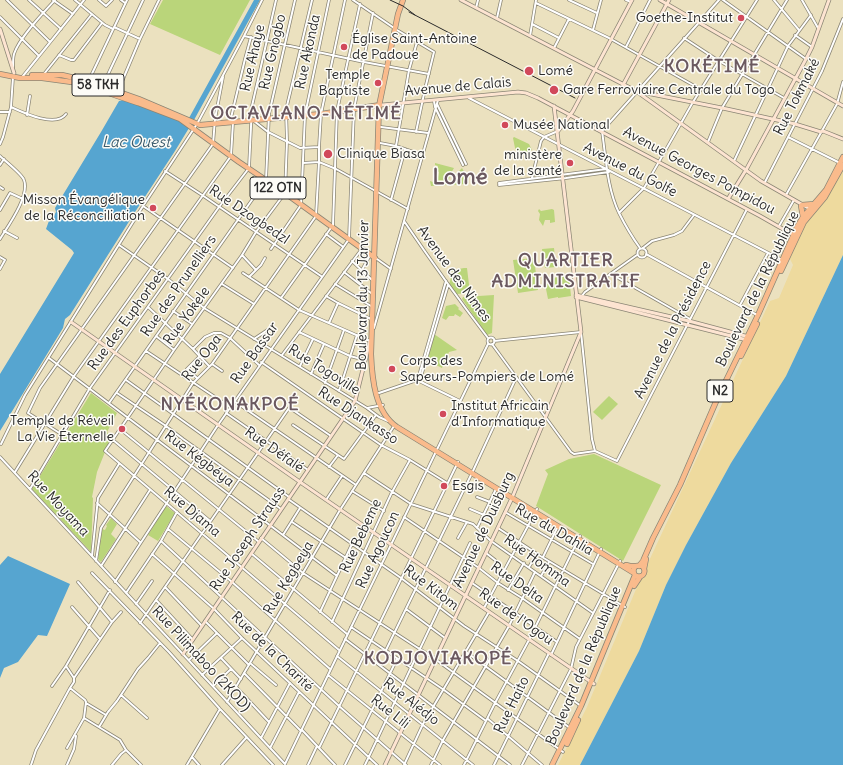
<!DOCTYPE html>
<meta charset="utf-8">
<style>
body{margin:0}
canvas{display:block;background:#ebe1bf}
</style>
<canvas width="843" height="765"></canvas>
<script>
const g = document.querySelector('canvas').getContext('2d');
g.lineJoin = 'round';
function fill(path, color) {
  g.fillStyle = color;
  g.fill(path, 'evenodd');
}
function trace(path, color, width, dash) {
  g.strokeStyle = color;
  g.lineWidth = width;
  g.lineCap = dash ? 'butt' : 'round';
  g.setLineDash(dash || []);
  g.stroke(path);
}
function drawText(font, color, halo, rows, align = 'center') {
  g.font = font + ' Delius,sans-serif';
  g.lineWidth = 3;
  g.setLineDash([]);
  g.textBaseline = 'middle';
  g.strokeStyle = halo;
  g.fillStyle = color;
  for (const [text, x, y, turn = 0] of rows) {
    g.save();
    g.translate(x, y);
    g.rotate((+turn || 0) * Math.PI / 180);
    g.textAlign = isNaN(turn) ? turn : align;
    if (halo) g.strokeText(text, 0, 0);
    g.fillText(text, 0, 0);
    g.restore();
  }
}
const green = new Path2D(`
 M163 0H250L220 55 150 24Z
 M514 137 529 144 532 150 520 155 515 148 513 138Z
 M435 163 454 168 450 175 448 185 431 186 430 181 433 182 436 177 438 178 439 172 437 171 438 166 435 165Z
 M462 168 468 179 465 184 452 185 455 175Z
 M539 209 541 211 552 209 554 210 555 222 550 223V220H545L543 226 539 220 540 214 538 211Z
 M554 248 556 267 545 268 542 249Z
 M534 258 538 290 518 293 513 260Z
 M464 268H467L470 293 457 294 449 285 453 270Z
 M569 276 571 296 558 298V295V297L548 299 544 279Z
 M494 295 492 333 487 335 462 299 463 297Z
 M455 304 459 308 458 309 463 313 460 317 455 314 454 316H449L446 320 442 318 446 306Z
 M434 334 457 350 449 352 442 368 426 360Z
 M91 393 117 413 107 432 111 437 97 472 92 497 93 498 91 552 32 489Z
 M609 396 618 404 602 420 593 412Z
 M594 454 661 485 623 561 536 506 548 474 545 470 569 459Z
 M166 506 175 513 158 541 148 535Z
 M111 518 117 524 111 534 116 539 101 562 98 559 102 529 105 530 107 526 106 525Z`);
const sand = new Path2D(`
 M843 168V255L786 376 731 463 686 545 666 585 639 651 580 765H558L587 707 639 582 646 574 648 563 770 301 779 298 793 265 789 257 805 223Z`);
const water = new Path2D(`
 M254 0H260L194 120 189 118Z
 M124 100C143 107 174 113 189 128L175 151 135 212 70 315 65 319 63 328 0 431V374L74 253 72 250 46 229 50 218 53 217 56 212 55 208 101 132 119 101Z
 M843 255V765H580L639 651 666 585 686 545 731 463 786 376Z
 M8 556 70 584 47 636 38 635 18 662 4 668 0 678V565Z`);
const street = new Path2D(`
 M7 0 50 42
 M29 0 61 29
 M53 0 73 14
 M75 0 105 25 113 29
 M99 0 106 6 112 0
 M121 0 125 3
 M312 0 286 110 287 141 285 193 256 232 242 255 174 350 105 451 339 650
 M353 0 397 30 434 52 425 89 416 132
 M569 0 597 13
 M626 0 631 2
 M723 0 806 59
 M774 0 799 30
 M802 0 818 28
 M536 3 609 38 700 89
 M476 8 478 0
 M0 17 39 56
 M497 18 501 0
 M532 24 559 38
 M114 27 140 39
 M593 30 601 0
 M795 35 812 47
 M244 36 364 62 429 74
 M530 36 536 0
 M684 38 719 61 784 98
 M626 47 650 0
 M554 48 569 19
 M59 55 71 60H74L102 23
 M13 67C13 63 13 58 14 54 19 38 43 13 55 0
 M44 74 92 14
 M23 76 84 0
 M89 80 127 0
 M103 85 143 0
 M118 91 140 39 159 0
 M469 98 782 260
 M434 101 435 107 463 165
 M437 104 466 164
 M11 107C24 113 56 128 66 114
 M0 112H10
 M27 115 30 96
 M254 121 268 132 300 148 319 147V162L303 163
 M230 122 245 59 251 37
 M381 127 428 133
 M788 137 840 163
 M708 142 722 108 787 0
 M380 143 396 146 422 155
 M0 144 3 137 11 107 13 77
 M396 146 409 70 417 42
 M319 147 321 114 345 0
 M0 156C5 161 22 174 24 180 30 196 8 226 0 239
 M734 161 788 46 811 15
 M0 165 4 159
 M165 171 202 195 321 276
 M532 178 541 141 544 137 558 131
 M765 182 822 71 843 19
 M499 183 606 169
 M499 185 566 178 609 172
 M0 187 3 189
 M786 195 837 104 843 82
 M391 200 405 149
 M143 206 233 268
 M0 210 10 193 23 199
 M619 213 644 188 693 102 757 0
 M404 221C431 261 459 300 488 338
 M779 226 794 200
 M4 231 17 238
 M326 234 342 246
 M119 245 168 279 204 308 367 408 383 405
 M640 248C632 237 625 225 619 213 607 188 606 158 602 131L719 0
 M643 248 652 241 674 235 682 231 694 215
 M637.5 253a4.5 4.5 0 1 1 9 0a4.5 4.5 0 1 1-9 0Z
 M271 249 301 205 305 115 329 0
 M646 254 757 315
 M242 255 256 270 249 277
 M0 257 5 260 0 269
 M377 259 391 269
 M352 261 372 280
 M256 270 261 265 265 258
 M362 270 370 255
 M344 272 371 293
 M243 273 299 310 370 341
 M611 274 690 319
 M222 284 254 304
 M335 284 371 306
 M326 296 338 303 371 319
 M581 297 585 292 637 255
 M281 298 333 225 337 111 360 4
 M740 305 768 253
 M148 307 193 349 209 366
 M173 311 192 324
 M329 323 338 303
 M374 328 438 100
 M299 332 350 356 365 360
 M156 336 174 350
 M487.5 341a3.5 3.5 0 1 1 7 0a3.5 3.5 0 1 1-7 0Z
 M254 339 269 329
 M494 341 581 332 592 439 595 451
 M492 344 571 452 574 454 595 451 617 461 747 209
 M193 349 205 337 214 333H221L230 338 259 365
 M146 351 230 407
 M282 355 361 250
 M49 358 337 576
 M261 362 381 445 410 460 447 483
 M212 364 222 371
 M300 366 313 339
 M311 374 324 344
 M197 378 187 369 200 356
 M418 379 446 281
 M126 380 289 497
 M420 380 448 285
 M419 381 460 401
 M325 383 344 330
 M339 391 357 335
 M117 393 166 426 183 439 281 509
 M379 393 417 380
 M234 401 356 485
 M109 403 266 180 269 114 295 0
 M367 408 379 417 388 421
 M226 413 308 470
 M293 425 344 459 376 415
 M120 429 259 542
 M61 434 28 413 40 388 213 144 215 119 223 77
 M113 440 210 521
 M1 444 25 395 143 206 197 124 244 36 262 0
 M0 457 285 764
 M329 467 338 455
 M473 471 516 378
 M15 472 74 376 231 156 233 122
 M364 473 411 504 473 524 491 541 593 613
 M30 489 90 388 219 207 249 168 252 106 276 0
 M352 491 384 511
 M477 497 490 502
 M288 499 401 578 464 626 518 661 581 706
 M326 500 342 476
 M97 503 140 542
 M470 509 484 515
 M505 512 593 564
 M404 517 479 568 498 583 522 598 580 639
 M292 522 346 558
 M477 528 496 489
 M498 528 537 554 625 607
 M168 529 232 582 330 669
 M283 535 300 508
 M261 538 303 573 435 659 563 752
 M458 538 467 522
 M161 541 339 706 406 765
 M486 553 495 560
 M152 554 214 609 242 638 377 765
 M252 554 347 634
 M92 556 98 498 119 464
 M543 557 558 526
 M96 561 101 528 193 383 212 364 316 216 319 162 336 169 408 209
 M101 566 150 490
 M529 567 537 554
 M92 573 169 652 220 709 273 765
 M541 576 549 562
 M78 582 112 622
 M115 582 218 425 349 239 354 109 373 13
 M472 583 557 642
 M165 587 202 626
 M508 590 524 563
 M126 593 161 541 177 512
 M156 600 193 640
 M136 604 152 581
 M72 607 100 639
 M484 608 537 509
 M406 609 445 638
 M320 612 352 544
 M205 621 249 665
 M332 622 392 492 410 460
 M140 623 289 408H290L331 436
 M351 627 444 690 486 721
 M345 639 510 765
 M386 650 472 473
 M466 652 570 728
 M551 655 601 549
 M337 656 473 765
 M221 658 241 679
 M189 660 217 633
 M250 663 276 685
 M66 666 74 678
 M244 673 301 731
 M202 675 242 638
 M328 675 440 765
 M52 686 66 666 110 590
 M213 686 231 669
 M236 687 269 722
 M121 695 147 718
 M227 702 340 510 394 426
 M86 703 106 715
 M84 718 120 740 126 750 141 765
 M488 719 542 765
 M99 727 108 712 117 701 138 669 148 658 160 643
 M302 730 335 765
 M261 738 290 683
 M67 748 84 718 86 702 85 700 70 688 74 682V678L112 622 121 612
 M270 748 299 692
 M319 748 458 462
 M192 757 199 765
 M285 764 488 344
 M31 765 36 750 70 688
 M67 765 74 749 76 736
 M112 765 121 754 126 750
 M187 765 220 709
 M222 765 246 738
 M308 765 317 746
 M345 765 397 659
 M365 765 470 543
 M404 765 423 724 489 612
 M431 765 443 740 509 626 535 572
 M464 765 495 703 529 640 580 536
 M494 765 549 653
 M522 765 571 669 576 647 620 561`);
const secondary = new Path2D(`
 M461 0 636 91 761 181 810 209
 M660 0 843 106
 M0 29 14 73
 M623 85 669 0
 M636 91 727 109 795 124 821 132 823 131 843 139
 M382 105 518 92 526 93 538 98 760 216 795 236
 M558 131 573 111 632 0
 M728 199 746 170 806 59 812 47 829 0
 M576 295 689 321 749 337
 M576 297 747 340
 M71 322 300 482 594 684
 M183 654 355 401 370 341
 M385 765 512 498 581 332 554 106`);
const highway = new Path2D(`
 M403 0 398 14 379 106 371 354C372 379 375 412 397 427L634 573
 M0 74 20 78H42L79 83 138 103 180 119 239 162 285 193 375 258
 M32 75H62L88 81 139 99 200 125 321 114 380 105
 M802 205 814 204
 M801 206 803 217
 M781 271 804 222 825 197 843 165
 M741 356 757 324
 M626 565 630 566H636
 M633.5 571a5.5 5.5 0 1 1 11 0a5.5 5.5 0 1 1-11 0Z
 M639 566 643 561 653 538 680 485 718 397 758 315 797 227 803 217 826 190 843 157
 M644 569 646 559
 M634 586 640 577
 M567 744 578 720
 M552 765 581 706 635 575`);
const rail = new Path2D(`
 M390 0 403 6 415 15
 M409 12 575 98`);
const markers = [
 [741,18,4,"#d1495b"],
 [344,47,4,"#d1495b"],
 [529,71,5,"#d1495b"],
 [378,83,4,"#d1495b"],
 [554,90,5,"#d1495b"],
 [505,125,4,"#d1495b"],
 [328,154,5,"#d1495b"],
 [570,163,4,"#d1495b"],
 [153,208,4,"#d1495b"],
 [392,369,4,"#d1495b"],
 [443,414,4,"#d1495b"],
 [122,429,4,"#d1495b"],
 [444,486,4,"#d1495b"]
];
const shields = [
 [98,85,52],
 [278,188,56],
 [720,391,26]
];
const shieldNames = [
 ["58 TKH",98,85],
 ["122 OTN",278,188],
 ["N2",720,391]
];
const poiNames = [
 ["Goethe-Institut",733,18,"right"],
 ["Église Saint-Antoine",352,39],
 ["de Padoue",352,55],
 ["Lomé",538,71],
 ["Temple",370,75,"right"],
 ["Baptiste",370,91,"right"],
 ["Gare Ferroviaire Centrale du Togo",563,90],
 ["Musée National",513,125],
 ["Clinique Biasa",337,154],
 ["ministère",562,155,"right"],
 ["de la santé",562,171,"right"],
 ["Misson Évangélique",145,200,"right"],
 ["de la Réconciliation",145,216,"right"],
 ["Corps des",400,361],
 ["Sapeurs-Pompiers de Lomé",400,377],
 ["Institut Africain",451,406],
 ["d'Informatique",451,422],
 ["Temple de Réveil",114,421,"right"],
 ["La Vie Éternelle",114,437,"right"],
 ["Esgis",452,486]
];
const streetNames = [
 ["Rue Gnogbo",273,52,-77],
 ["Rue Akonda",308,52,-78],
 ["Rue Ahaye",253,58,-77],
 ["Avenue de Calais",458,87,-5],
 ["Rue Tokmaké",797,97,-63],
 ["Avenue du Golfe",630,170,27],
 ["Avenue Georges Pompidou",699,171,28],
 ["Rue Dzogbedzl",249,215,34],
 ["Avenue des Nimes",454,274,54],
 ["Rue des Prunelliers",179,286,-55],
 ["Boulevard de la République",758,289,-64],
 ["Boulevard du 13 Janvier",363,295,-89],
 ["Rue Yokele",187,316,-54],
 ["Rue des Euphorbes",127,320,-54],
 ["Avenue de la Présidence",673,330,-63],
 ["Rue Bassar",255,353,-55],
 ["Rue Oga",202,358,-52],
 ["Rue Togoville",324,370,32],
 ["Rue Djankasso",358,416,33],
 ["Rue Défalé",274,450,35],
 ["Rue Kégbéya",199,459,37],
 ["Rue Moyama",58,504,47],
 ["Rue Djama",192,512,40],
 ["Avenue de Duisburg",484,530,-65],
 ["Rue du Dahlia",554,530,30],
 ["Rue Bebeme",361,536,-65],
 ["Rue Joseph Strauss",248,539,-56],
 ["Rue Agoucon",378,550,-65],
 ["Rue Homma",537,561,36],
 ["Rue Kegbeya",289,578,-59],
 ["Rue Delta",517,583,35],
 ["Rue Kitom",431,588,37],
 ["Rue de l'Ogou",516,617,35],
 ["Rue de la Charité",272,652,44],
 ["Rue Pilimaboo (2KOD)",201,659,47],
 ["Boulevard de la République",584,666,-67],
 ["Rue Alédjo",411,702,38],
 ["Rue Haito",512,705,-64],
 ["Rue Lili",390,712,38]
];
const waterNames = [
 ["Lac Ouest",136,143]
];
const districtNames = [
 ["KOKÉTIMÉ",712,67],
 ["OCTAVIANO-NÉTIMÉ",306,114],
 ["QUARTIER",566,261],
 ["ADMINISTRATIF",566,282],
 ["NYÉKONAKPOÉ",230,405],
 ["KODJOVIAKOPÉ",438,659]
];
const townNames = [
 ["Lomé",460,178]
];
fill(green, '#bad57a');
fill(sand, '#eeda9e');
fill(water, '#56a5d0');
trace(street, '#8b8675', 3.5);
trace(secondary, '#8b8675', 4.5);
trace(highway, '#8b8675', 6);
trace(street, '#fff', 2);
trace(secondary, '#fde4d1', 3);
trace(highway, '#fabb8c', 4.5);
trace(rail, '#2b2b2b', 1);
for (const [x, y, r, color] of markers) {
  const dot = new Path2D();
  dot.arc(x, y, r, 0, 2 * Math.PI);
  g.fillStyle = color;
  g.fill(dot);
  trace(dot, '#fdfcf7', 1.5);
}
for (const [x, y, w] of shields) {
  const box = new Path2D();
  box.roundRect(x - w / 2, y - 11, w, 22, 3);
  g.fillStyle = '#fdfcf7';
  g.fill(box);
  trace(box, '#2b2b2b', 1);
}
drawText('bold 13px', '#2b2b2b', null, shieldNames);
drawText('14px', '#2b2b2b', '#fdfcf7', poiNames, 'left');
drawText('14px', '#2b2b2b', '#fdfcf7', streetNames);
drawText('italic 15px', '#3c5c6d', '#fdfcf7', waterNames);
g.letterSpacing = '1px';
drawText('bold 18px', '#6b5960', '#fdfcf7', districtNames);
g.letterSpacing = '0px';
drawText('bold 22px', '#6b5960', '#fdfcf7', townNames);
</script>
